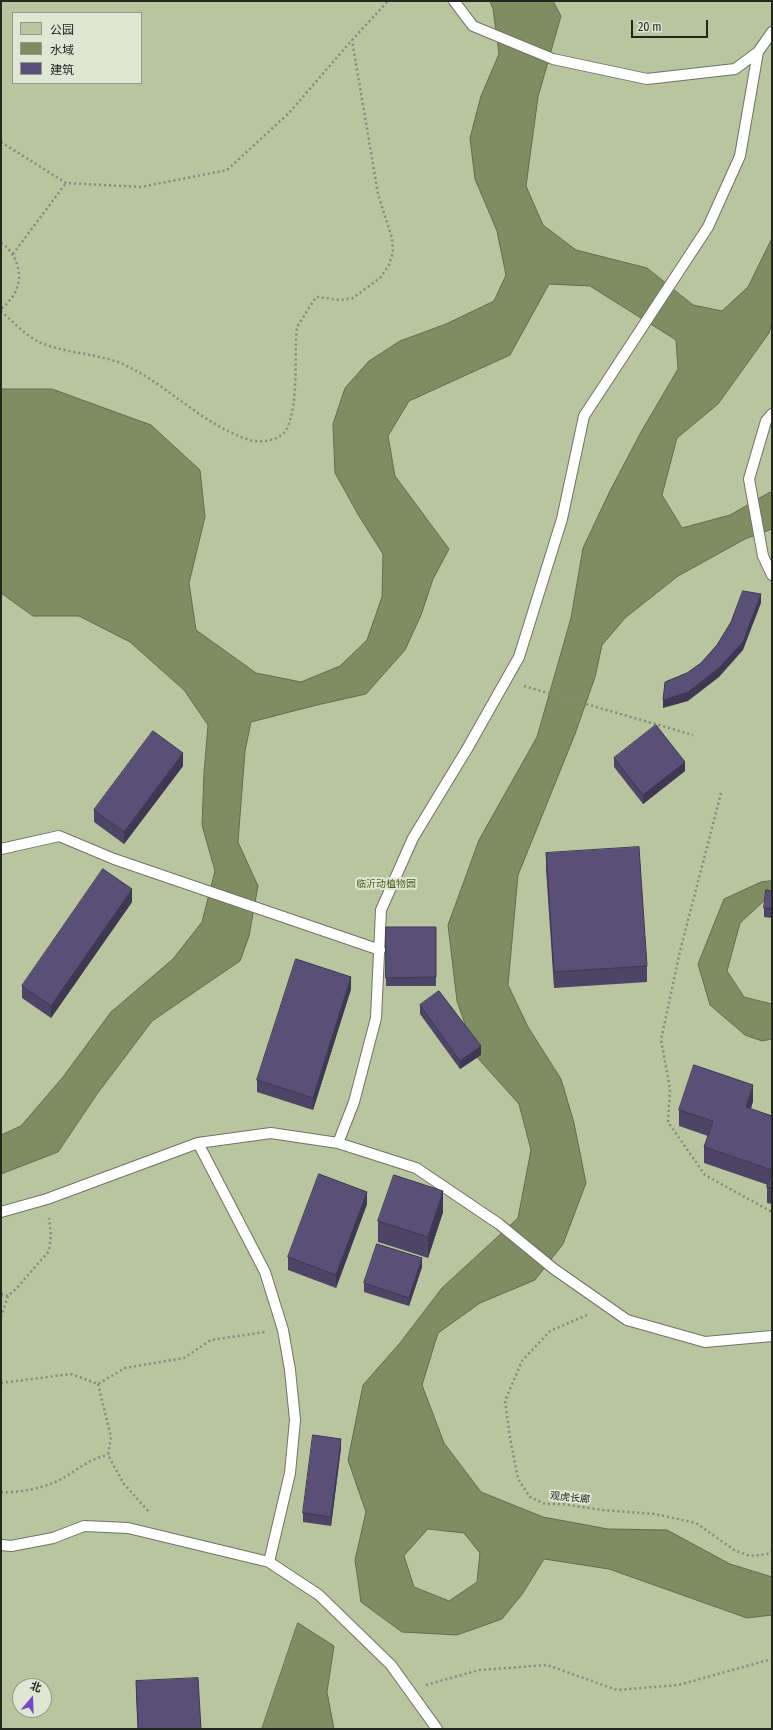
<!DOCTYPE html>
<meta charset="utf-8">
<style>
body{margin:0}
#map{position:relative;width:773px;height:1730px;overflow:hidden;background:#e0e6d4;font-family:"Fira Sans Condensed","Noto Sans SC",sans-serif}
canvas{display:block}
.frame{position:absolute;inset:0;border:2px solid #242620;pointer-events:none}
.legend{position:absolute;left:12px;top:12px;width:130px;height:72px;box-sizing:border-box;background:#e0e6d4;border:1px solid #95998c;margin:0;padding:5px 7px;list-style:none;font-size:12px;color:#242620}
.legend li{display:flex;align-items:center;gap:8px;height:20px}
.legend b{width:20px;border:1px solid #95998c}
.north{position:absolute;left:12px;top:1678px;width:40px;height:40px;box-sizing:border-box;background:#e0e6d4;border:1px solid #95998c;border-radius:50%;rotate:19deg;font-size:11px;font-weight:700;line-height:16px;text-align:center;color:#242620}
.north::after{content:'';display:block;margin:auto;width:14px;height:18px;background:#734ac3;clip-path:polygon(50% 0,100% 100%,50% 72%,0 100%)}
.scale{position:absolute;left:631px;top:20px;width:77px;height:18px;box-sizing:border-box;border:2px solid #242620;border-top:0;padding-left:5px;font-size:12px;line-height:14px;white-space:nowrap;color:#242620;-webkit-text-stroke:3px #e0e6d4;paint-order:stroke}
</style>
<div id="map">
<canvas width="773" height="1730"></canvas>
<div class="frame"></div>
<ul class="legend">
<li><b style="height:11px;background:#b9c59e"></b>公园</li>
<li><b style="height:11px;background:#808c62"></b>水域</li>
<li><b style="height:11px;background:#595077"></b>建筑</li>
</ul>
<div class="north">北</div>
<div class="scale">20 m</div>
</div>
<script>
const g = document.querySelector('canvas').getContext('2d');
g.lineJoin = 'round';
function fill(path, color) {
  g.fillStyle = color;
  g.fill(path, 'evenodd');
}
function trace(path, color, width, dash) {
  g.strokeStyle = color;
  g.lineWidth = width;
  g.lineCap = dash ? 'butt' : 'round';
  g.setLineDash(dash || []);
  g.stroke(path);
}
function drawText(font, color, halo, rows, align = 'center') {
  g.font = font + ' "Fira Sans Condensed","Noto Sans SC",sans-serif';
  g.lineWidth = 4;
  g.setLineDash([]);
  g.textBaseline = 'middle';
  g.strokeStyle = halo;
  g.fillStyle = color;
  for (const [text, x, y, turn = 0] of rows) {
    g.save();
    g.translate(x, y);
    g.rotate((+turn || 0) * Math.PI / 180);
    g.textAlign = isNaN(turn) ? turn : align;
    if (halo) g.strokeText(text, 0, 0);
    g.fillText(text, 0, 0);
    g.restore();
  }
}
const green = new Path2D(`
 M1 1H772V1729H1ZM13 13H141V83H13ZM20 1686H44V1710H20Z`);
const water = new Path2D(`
 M490 1H553L561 16 538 97 526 186 543 225 576 250 647 268 693 305 722 311 748 287 772 238V323L769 333 718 404 677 438 662 495 682 528 730 515 772 491V529L745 539 678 576 625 618 602 645 595 677 575 734 518 875 508 985 528 1027 561 1079 574 1123 586 1183 563 1244 535 1280 480 1303 438 1333 422 1385 444 1443 481 1492 543 1517 608 1529 667 1530 730 1564 772 1577V1615L747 1618 609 1569 544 1559 523 1593 502 1619 457 1635 402 1632 361 1602 355 1560 366 1512 348 1460 363 1385 400 1343 442 1288 518 1218 531 1150 519 1104 476 1056 457 1001 448 925 479 840 537 737 571 618 583 548 610 491 641 432 678 369 676 340 590 286 549 284 510 355 409 401 388 436 395 476 449 549 433 579 421 615 405 650 366 694 317 705 251 722 245 751 238 842 258 886 249 936 240 961 152 1021 97 1094 58 1152 1 1174V1135L21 1126 63 1077 111 1012 173 959 202 922 215 871 202 825 204 773 208 725 184 690 130 642 79 616H33L1 593V389H52L151 425 200 470 205 517 189 583 196 630 256 673 301 682 340 666 367 640 382 597 383 554 359 516 335 473 333 424 345 388 369 361 400 341 446 324 494 301 506 275 497 231 475 179 470 138 481 96 499 54 493 9ZM428 1529 464 1533 480 1553 477 1582 449 1601 414 1587 404 1556Z
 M772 881V900L766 899 740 923 727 971 744 997 772 1004V1039L762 1041 745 1035 710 1005 698 964 724 899 761 882Z
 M298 1623 334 1646 327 1692 334 1729H262Z`);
const path = new Path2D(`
 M1 142 66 183 141 187 227 170 289 113 352 40 388 1
 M1 243C7 246 12 253 15 259 24 279 17 296 1 309
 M13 254 66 183
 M1 311C12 321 25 335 39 342 64 353 92 353 118 362 158 378 189 412 228 431 237 435 247 441 257 441 264 442 274 440 280 436 299 426 295 358 296 337L297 327 316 297 340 300 353 298 381 277 389 265 393 252 392 238 378 194 352 40
 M524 686 693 735
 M721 793 680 951 661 1040 670 1089 668 1122 705 1175 772 1212
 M1 1294 8 1296
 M587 1315 550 1331 522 1361 505 1401 510 1438 518 1479 530 1497 545 1504H562L602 1510 655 1514 696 1523 734 1550 750 1556 767 1554 772 1551
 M1 1317 8 1296 16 1289 49 1251 51 1235 49 1218
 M1 1383 71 1374 98 1384 125 1368 184 1358 211 1340 265 1332
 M98 1384 111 1437 108 1455 124 1484 150 1513
 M1 1492C17 1493 38 1489 53 1483 73 1475 86 1459 108 1455
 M426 1685 479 1670 547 1665 617 1690 678 1685 772 1659`);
const lane = new Path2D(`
 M454 1 473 26 553 59 647 79 735 69 758 52 772 32
 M772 414 766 421 749 479 763 556 772 575
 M1 849 59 836 114 859 380 950
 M338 1143 354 1102 376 1018 381 910 413 838 467 749 519 657 562 519 584 416 708 227 740 156 758 52
 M1 1212 47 1199 198 1143
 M1 1545 11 1546 53 1538 84 1526 128 1528 269 1562
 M437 1729 391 1665 319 1595 269 1562 290 1473 295 1420 290 1370 283 1330 265 1272 198 1143 271 1133 338 1143 416 1168 499 1224 554 1269 627 1320 705 1342 772 1336`);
const wall = new Path2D(`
 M614 758 685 771 643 804 614 767Z
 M183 766 124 844 94 822V810Z
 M546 853 647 966V982L554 988 546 869Z
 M772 891V918L764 917V908Z
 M132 902 51 1018 22 998V986Z
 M386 927H436V986H386Z
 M351 989 313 1110 257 1092V1080Z
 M420 1005 481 1055 460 1069 420 1014Z
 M753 1101 751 1109 772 1116V1204L767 1203V1187L768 1185 704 1163V1147L708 1136 679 1126V1110Z
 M367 1204 336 1288 288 1270V1257Z
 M443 1212 428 1258 378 1242V1221Z
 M422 1267 409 1306 364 1292V1283Z
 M341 1448 331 1526 303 1522V1513Z
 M136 1681 201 1729H138L136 1694Z`);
const shadedWall = new Path2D(`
 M761 594V603L743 650 719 677 688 701 663 708V700L688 692Z
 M183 753V766L124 844V832Z
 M685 762V771L643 804V795Z
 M132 889V902L51 1018V1006Z
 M351 977V989L313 1110V1098Z
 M481 1046V1055L460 1069V1061Z
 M753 1085V1101L746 1123V1107Z
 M443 1191V1212L428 1258V1237Z
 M367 1192V1204L336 1288V1275Z
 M422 1258V1267L409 1306V1298Z
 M341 1439V1448L331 1526V1517Z`);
const building = new Path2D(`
 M743 591 761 594 743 642 719 668 688 692 663 700 665 682 687 673 701 663 717 645 731 622Z
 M656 725 685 762 643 795 614 758Z
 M153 731 183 753 124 832 94 810Z
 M639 847 647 966 554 972 546 853Z
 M103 869 132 889 51 1006 22 986Z
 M766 890 772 891V909L764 908Z
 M386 927H436V977L386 978Z
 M296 959 351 977 313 1098 257 1080Z
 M439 991 481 1046 460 1061 420 1005Z
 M694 1065 753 1085 746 1107 772 1116V1170L704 1147 713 1121 679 1110Z
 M772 1173V1188L767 1187Z
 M319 1174 367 1192 336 1275 288 1257Z
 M394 1175 443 1191 428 1237 378 1221Z
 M377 1244 422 1258 409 1298 364 1283Z
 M313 1435 341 1439 331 1517 303 1513Z
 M198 1678 201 1729H138L136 1681Z`);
const parkNames = [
 ["临沂动植物园",386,884]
];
const streetNames = [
 ["观虎长廊",570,1498,6]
];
fill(green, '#b9c59e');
fill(water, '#808c62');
trace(water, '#646d4e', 1);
trace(lane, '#6f7464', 12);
trace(path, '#85897d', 2.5, [2, 3]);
trace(lane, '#fff', 10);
fill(wall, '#4d4566');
fill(shadedWall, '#3e3853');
fill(building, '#595077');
trace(building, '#3e3853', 1);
drawText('10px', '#4c5b18', '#e0e6d4', parkNames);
drawText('10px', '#242620', '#e0e6d4', streetNames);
</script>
